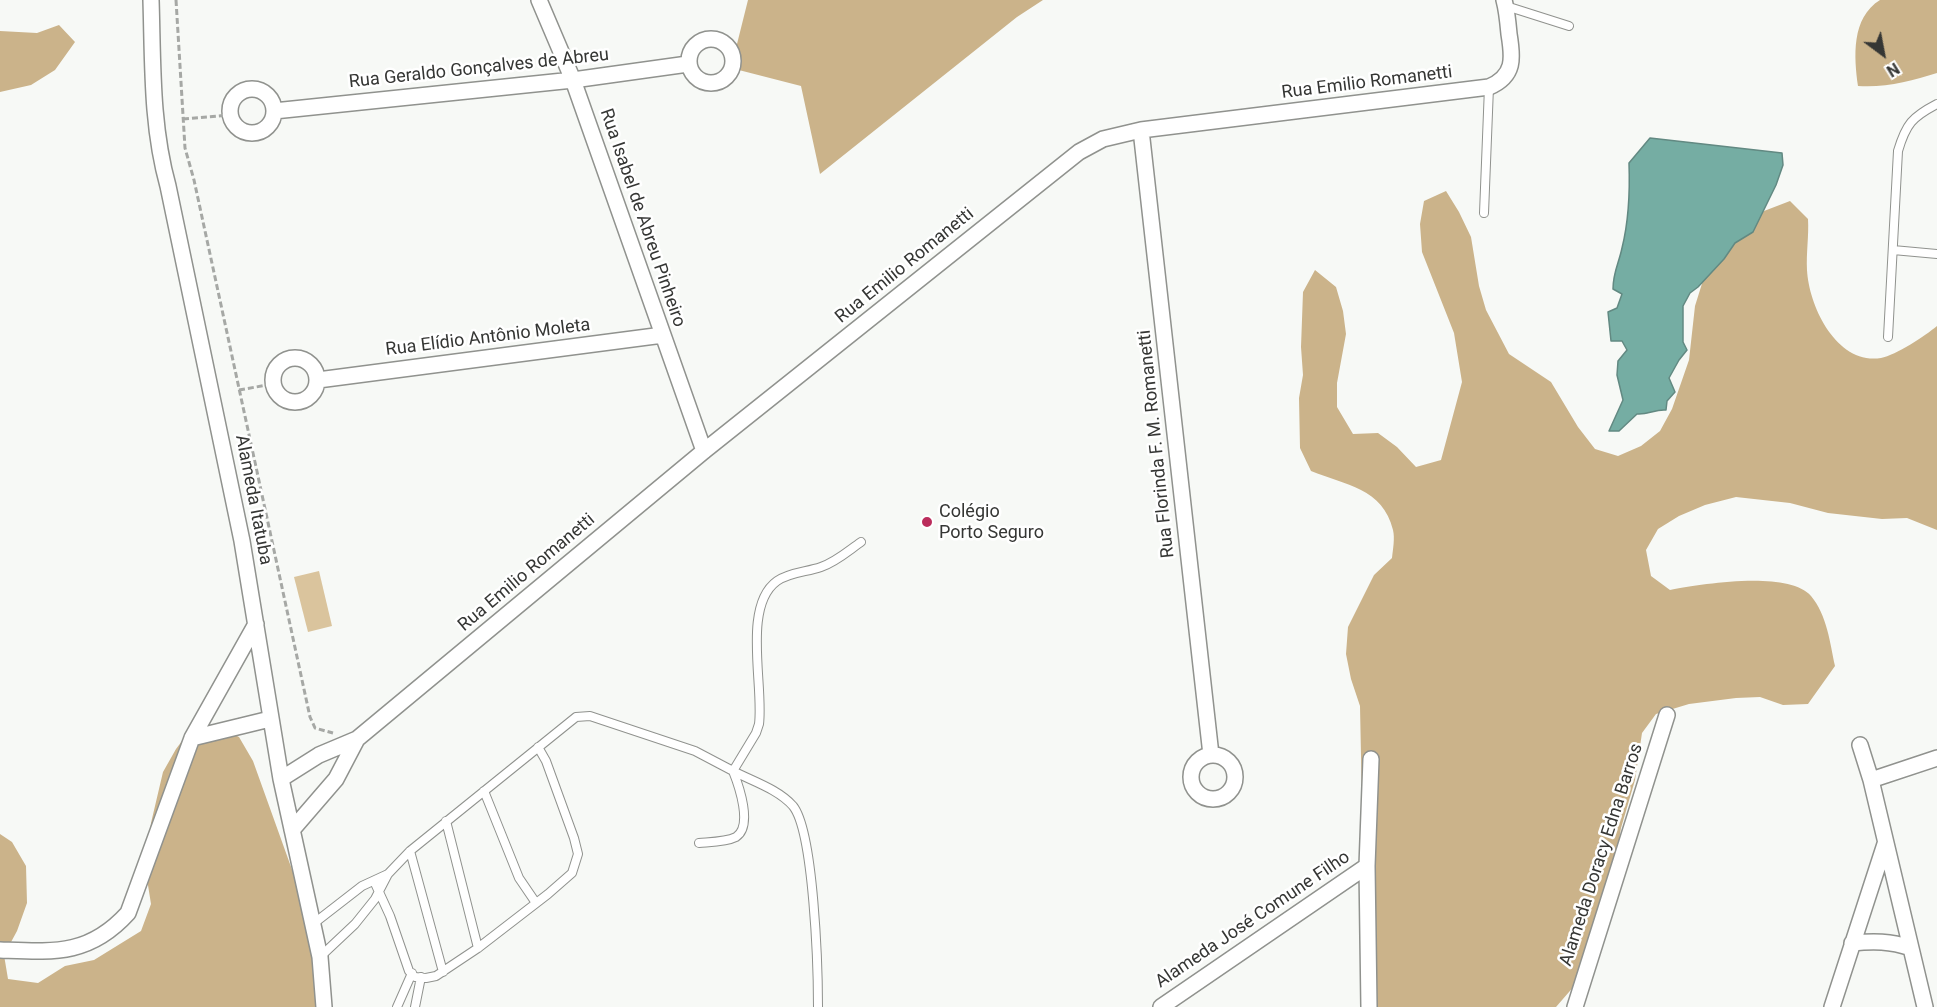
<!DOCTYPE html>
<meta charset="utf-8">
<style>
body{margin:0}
#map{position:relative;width:1937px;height:1007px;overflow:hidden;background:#f7f9f6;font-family:Roboto,sans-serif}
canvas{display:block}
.north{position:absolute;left:1853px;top:24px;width:60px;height:60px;-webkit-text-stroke:4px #fff;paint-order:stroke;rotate:148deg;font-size:16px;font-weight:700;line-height:24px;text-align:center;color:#353634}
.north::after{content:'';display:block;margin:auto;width:21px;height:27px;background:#353634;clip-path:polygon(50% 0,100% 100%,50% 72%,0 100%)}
</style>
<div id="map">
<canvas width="1937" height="1007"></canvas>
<div class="north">N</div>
</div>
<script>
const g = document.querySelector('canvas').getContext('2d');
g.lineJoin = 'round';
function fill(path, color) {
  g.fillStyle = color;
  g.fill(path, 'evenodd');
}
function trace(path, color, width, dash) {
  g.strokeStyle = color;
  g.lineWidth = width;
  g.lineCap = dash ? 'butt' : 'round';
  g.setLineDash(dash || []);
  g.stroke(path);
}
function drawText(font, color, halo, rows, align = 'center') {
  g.font = font + ' Roboto,sans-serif';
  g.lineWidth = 5;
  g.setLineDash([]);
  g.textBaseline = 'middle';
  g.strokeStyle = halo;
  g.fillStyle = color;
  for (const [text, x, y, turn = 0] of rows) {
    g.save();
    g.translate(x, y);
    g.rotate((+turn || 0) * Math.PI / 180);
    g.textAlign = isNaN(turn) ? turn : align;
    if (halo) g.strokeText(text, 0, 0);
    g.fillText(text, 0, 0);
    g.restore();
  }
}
const green = new Path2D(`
 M319 571 332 626 308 632 294 577Z`);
const forest = new Path2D(`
 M748 0H1043L1017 17 820 174 801 86 731 68Z
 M1880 0H1937V73C1912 81 1885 88 1858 86 1854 57 1851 18 1880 0Z
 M59 25 75 42 55 70 31 85 0 92V31L37 33Z
 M1446 191 1459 212 1471 237 1479 286 1486 310 1509 354 1551 382 1578 427 1595 449 1618 456 1641 446 1660 431 1672 409 1689 360 1695 306 1705 274 1764 211 1790 201 1808 219C1809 236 1806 253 1807 270 1809 307 1837 365 1881 358 1896 355 1925 336 1937 326V530L1907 518 1882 519 1828 513 1790 503 1736 497 1705 505 1679 516 1658 529 1646 550 1651 576 1670 590C1702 584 1788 570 1811 596 1827 615 1830 643 1835 666L1808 704 1783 705 1760 697 1736 698 1689 704 1656 714 1642 733 1635 780 1621 828 1617 852 1582 977 1556 1007H1366L1360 706 1351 679 1346 654 1348 627 1374 575 1392 558C1393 549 1395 538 1393 530 1383 488 1345 485 1311 471L1300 448 1299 398 1303 375 1301 347 1303 292 1315 270 1336 287 1343 311 1346 334 1337 383V407L1353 434 1378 433 1397 447 1416 467 1441 460 1462 382 1454 333 1422 252 1420 224 1424 201Z
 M215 725 239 737 253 761 323 956V1007H0V834L12 842 26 866 27 903 17 931 4 955 8 979 38 983 65 966 94 960 141 931 151 904 147 879V852L151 823 163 772 176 749 191 729Z`);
const water = new Path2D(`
 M1650 138 1782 153 1783 165 1776 185 1753 232 1735 243 1724 259 1698 287 1690 293 1683 306V342L1687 350 1679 360 1669 378 1675 392 1667 401 1666 410C1655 409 1648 415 1637 414L1619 431H1609L1623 400 1617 375 1618 361 1627 350 1622 341H1611L1608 312 1617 308 1622 294 1613 289C1613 272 1619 263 1622 248 1629 220 1630 191 1629 163Z`);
const path = new Path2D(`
 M176 0 185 148 194 180 310 717 315 728 333 733
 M183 119 229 115
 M239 390 273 384`);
const service = new Path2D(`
 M1506 6 1569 26
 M1484 213 1489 87
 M1893 250 1937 254
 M1888 337 1898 151C1906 124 1912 117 1937 104
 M484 791 519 878 536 903
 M446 821 478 948
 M410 851 443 972
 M374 881 390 916 409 971 415 977 426 978 436 976 478 948 548 894 572 873 578 854 574 838 546 761 538 747
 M313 924 362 886 388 874
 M321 956 355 924 375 899 388 874 410 851 576 717 590 716 695 751 733 771C739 786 753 826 736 837 726 842 710 842 699 843
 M397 1007 412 973
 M415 1007 421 977
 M818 1007C818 969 814 832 793 806 778 789 752 781 733 771L756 733 759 724C764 686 742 606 777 581 790 572 807 572 821 567 836 562 848 551 861 542`);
const minor = new Path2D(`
 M151 0C153 63 151 125 168 186L242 541 281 779 320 957 324 1007
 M539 0 573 80 704 451
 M689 61a22 22 0 1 1 44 0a22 22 0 1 1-44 0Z
 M230 111a22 22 0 1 1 44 0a22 22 0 1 1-44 0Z
 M274 111 573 80 688 64
 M1141 130 1211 755
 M273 380a22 22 0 1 1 44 0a22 22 0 1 1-44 0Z
 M318 380 663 335
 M192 738 270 719
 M1860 745 1871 780 1925 1007
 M1191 777a22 22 0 1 1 44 0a22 22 0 1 1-44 0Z
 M281 779 319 755 357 739 704 451 1079 152 1103 139 1141 130 1489 87C1515 76 1513 58 1509 34 1508 23 1507 11 1504 0
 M1871 780 1937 758
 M292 830 336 779 357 739
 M1852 943C1874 941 1890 941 1911 948
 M0 950C53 952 89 956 128 913L192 738 256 624
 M1161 1007 1367 866
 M1369 1007 1367 866 1371 759
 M1575 1007 1667 715
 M1832 1007 1885 844`);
const markers = [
 [927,522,6,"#bb2d5c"]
];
const streetNames = [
 ["Rua Geraldo Gonçalves de Abreu",479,69,-6],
 ["Rua Emilio Romanetti",1367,83,-7],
 ["Rua Isabel de Abreu Pinheiro",642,218,71],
 ["Rua Emilio Romanetti",905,266,-39],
 ["Rua Elídio Antônio Moleta",488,338,-7],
 ["Rua Florinda F. M. Romanetti",1157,444,-96],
 ["Alameda Itatuba",253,500,79],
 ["Rua Emilio Romanetti",527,573,-40],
 ["Alameda Doracy Edna Barros",1602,855,-72],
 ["Alameda José Comune Filho",1253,920,-34]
];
const poiNames = [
 ["Colégio",939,512],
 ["Porto Seguro",939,533]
];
fill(green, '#dac49d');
fill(forest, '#cbb38a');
fill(water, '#75ada3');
trace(water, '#628982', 1.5);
trace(service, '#90928e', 10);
trace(minor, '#90928e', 18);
trace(path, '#a6a8a5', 3, [6, 3]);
trace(service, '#fff', 8);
trace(minor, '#fff', 15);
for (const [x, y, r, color] of markers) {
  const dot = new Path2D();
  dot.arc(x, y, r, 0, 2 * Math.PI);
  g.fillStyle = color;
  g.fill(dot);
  trace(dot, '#fff', 2);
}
drawText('18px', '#353634', '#fff', streetNames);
drawText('18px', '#353634', '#fff', poiNames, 'left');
</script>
